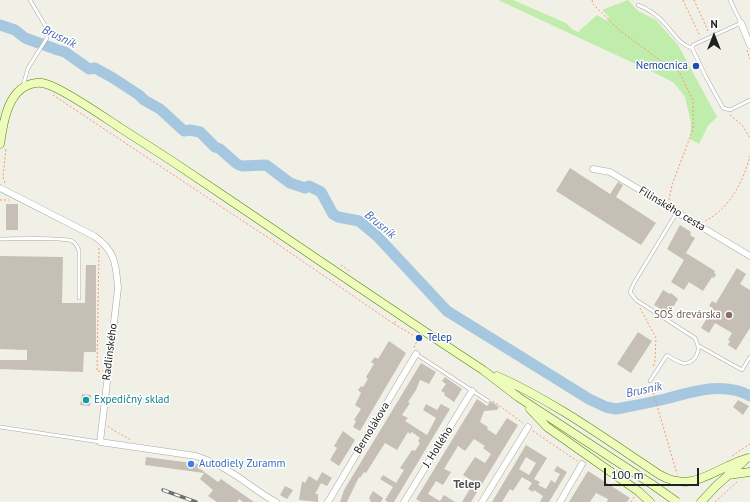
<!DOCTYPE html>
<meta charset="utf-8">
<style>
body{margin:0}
#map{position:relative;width:750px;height:502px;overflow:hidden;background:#f1f0e7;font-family:"PT Sans",sans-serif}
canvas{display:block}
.north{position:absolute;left:694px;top:16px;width:40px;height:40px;-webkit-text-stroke:3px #fff;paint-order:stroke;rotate:0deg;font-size:11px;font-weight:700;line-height:16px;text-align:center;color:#202020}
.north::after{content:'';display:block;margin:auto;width:14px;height:18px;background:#202020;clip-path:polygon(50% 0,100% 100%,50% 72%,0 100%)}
.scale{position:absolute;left:604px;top:468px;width:95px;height:18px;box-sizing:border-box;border:2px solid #202020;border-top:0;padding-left:5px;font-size:12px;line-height:14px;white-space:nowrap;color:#202020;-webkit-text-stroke:3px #fff;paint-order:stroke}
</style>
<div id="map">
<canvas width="750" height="502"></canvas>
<div class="north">N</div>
<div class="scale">100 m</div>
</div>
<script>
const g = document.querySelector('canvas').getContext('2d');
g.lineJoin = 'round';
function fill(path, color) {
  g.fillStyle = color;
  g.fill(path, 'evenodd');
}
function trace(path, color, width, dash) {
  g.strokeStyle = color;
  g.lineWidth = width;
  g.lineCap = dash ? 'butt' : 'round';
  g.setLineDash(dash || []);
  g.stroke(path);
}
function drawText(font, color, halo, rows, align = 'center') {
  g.font = font + ' "PT Sans",sans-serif';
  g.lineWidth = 3;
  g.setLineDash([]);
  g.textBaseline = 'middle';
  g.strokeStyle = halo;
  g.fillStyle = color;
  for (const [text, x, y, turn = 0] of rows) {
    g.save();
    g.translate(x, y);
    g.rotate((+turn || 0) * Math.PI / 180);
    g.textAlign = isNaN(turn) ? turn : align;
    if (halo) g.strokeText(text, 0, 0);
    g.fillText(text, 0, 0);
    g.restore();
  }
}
const grass = new Path2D(`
 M498 0H513L566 23 572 29 578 32 597 15 607 21 609 17 602 10 628 0 638 11 656 20 678 45 717 117 708 126 699 144 690 139 691 123 685 97 674 83 659 75Z`);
const river = new Path2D(`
 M0 25 15 30 25 38 58 50 65 52 89 69 95 68 113 78 139 95 144 100 160 109 184 131 190 130 200 132 215 147 220 149 237 164 242 166 266 165 290 183 305 188 309 186 321 192 333 214 338 217 359 221 377 236 447 311 589 399 606 407 616 409C632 406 649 403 665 399 692 392 724 381 750 396`);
const building = new Path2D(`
 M570 168 610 194 618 182 623 185 616 197 656 223 641 245 556 191Z
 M6 204H18V230H6Z
 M680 225 691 232 690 235 695 238 686 253 715 271 714 273 716 274 714 278 712 277 703 291 689 282 684 290 671 282 684 260 667 249Z
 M0 256 63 257 62 303H85L86 265H96V352H84L83 372 0 369V360H27V350L0 349Z
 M737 268 746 274 740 284 750 290V328L736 350 728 345 730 341 728 340 732 333 715 323 709 333 701 328 713 308 709 306 712 301 716 303Z
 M663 290 670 294 671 293 678 299 669 314 654 305Z
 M638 332 652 341 631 373 617 364Z
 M389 341 406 353 360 431 353 427 356 421 354 420 361 409 355 405 361 393 358 390 361 386 363 387 368 379 366 377 374 364 371 362 375 357 378 359Z
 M421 363 436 372 429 384 420 380 416 390 408 402 410 403 402 415 408 418 405 421 427 435 436 418 423 410 426 404 437 410 441 404 450 409 394 502H388L385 500 393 487 380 479 383 475 396 483 404 470 400 468 412 450 415 451 420 443 418 441 420 438 412 432 410 434 408 432 397 450 385 443 366 473 364 472 360 478 359 477 347 502H340L344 490Z
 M445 377 462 389 454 402 444 395 445 393 441 391 446 384 442 381Z
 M82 394 91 395 90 406 80 405Z
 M477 399 487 406 491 401 499 407 497 410 484 411 480 422 488 427 487 429 496 435 507 418 518 425 471 502H462L474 482 463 475 475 457 485 463 491 454 483 448 485 446 474 439 465 451 458 446 444 469 451 472 443 485 436 481 428 494 440 501 444 495 455 502H421L416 499Z
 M738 400 749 406 743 415 733 407Z
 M343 431 355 440 339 466 330 460 337 448 334 446Z
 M526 445 547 458 534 479 540 482 538 485 546 489 551 480 555 483 560 474 554 471 557 466 567 472 549 502H540L543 496 534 490 533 492 528 489 532 483 522 477 513 491 510 489 502 502H492ZM526 457 536 463 529 475 519 469Z
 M146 457 199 464V468L218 482 221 479 254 502H243L239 499 237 502H217L208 496 213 490 200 479 204 473 145 465Z
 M588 471 630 498 627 502H607L608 499 596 493 590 502H569Z
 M322 472 332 478 327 486 321 483 315 494H318V502L299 500 302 481 305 483 309 476 317 481Z
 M285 486 293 490 287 499 280 495Z
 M373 491 383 498 381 502H371L369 498Z`);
const path = new Path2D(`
 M592 0 593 4 619 30 661 61 678 70 693 100V129L672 185 669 200
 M683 0 700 36
 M694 0 709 33
 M747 50 750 59
 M53 95 276 243 394 324 396 321
 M730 115 742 125 750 138
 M5 183 3 176 6 149
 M0 200H9
 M705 221C730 208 743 182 750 156
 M99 248 97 371H103
 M341 265 351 272
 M640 308 656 338 655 360 653 367
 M394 324 418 338 414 348
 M651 385 677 474
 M493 401 523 423
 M108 426 113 430 131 440
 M533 431 577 461
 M732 456 750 444
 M631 502 634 497
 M715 502 737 482`);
const lane = new Path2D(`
 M730 0 741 23 693 45 692 48 706 77 723 108 730 110 750 100
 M638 5C649 9 659 17 666 25 675 35 679 44 692 48
 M23 86 28 68 47 38 46 27 30 0
 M0 239C14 239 62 237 72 241 76 243 78 248 79 251V298
 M699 346 742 370 750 357
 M416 354 488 401
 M650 381 667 355C671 358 676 361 682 363 691 365 699 356 698 347 698 344 696 341 695 338L636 300 630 292 634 283 677 212
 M0 427 100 442`);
const street = new Path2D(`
 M741 23 750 45
 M593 169 610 172 750 256
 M0 188 94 236C115 250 116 264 118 288L100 442 196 456C208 460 221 466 232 473 247 482 260 494 276 502
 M328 502 416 354
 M404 502 472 391
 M482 502 528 427
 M560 502 582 464`);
const secondary = new Path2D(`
 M0 144C3 123 8 86 36 83 43 82 50 85 56 88 78 99 98 113 119 127 154 149 189 172 224 196 310 254 396 313 483 370L518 397 653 485
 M497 376C555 402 607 440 660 475 687 490 704 477 728 466 734 463 741 460 748 458
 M530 409 547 427 638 491 650 502
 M728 475 750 472
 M701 502 716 486 744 461`);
const rail = new Path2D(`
 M163 490 196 502`);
const secondaryBridge = new Path2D(`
 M653 485 677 502`);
const markers = [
 [696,66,4,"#1a4fb4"],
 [729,315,4,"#8d6e63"],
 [419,338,4,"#1a4fb4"],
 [86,400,4,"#0f9aa8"],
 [191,464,4,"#3f7fe0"]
];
const transitNames = [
 ["Nemocnica",688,66],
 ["Telep",427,338,"left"]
];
const streetNames = [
 ["Filinského cesta",672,209,31],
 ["Radlinského",110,352,-83],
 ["Bernolákova",372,428,-59],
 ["J. Hollého",438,447,-58]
];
const educationNames = [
 ["SOŠ drevárska",721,315]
];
const cultureNames = [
 ["Expedičný sklad",94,400]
];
const shopNames = [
 ["Autodiely Zuramm",199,464]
];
const waterNames = [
 ["Brusník",59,37,26],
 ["Brusník",380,225,40],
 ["Brusník",644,390,-12]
];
const neighbourhoodNames = [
 ["Telep",467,485]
];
fill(grass, '#c0edab');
trace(river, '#a5c8e0', 11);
fill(building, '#c6bfb5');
trace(lane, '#a7a7a7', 4);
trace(street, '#a7a7a7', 7);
trace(secondary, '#5a7f00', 9);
trace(path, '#ff946a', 1, [2, 2]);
trace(lane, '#fff', 3);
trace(street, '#fff', 6);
trace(secondary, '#edfcba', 8);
trace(rail, '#6e6e6e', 3.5);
trace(rail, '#fff', 2, [6]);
trace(secondaryBridge, '#5a7f00', 9, []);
trace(secondaryBridge, '#edfcba', 8);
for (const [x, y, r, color] of markers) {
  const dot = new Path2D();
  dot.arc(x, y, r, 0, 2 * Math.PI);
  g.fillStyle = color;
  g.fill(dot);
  trace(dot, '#fff', 1.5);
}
drawText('11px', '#164399', '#fff', transitNames, 'right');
drawText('11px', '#202020', '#fff', streetNames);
drawText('11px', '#785e54', '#fff', educationNames, 'right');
drawText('11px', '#0d838f', '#fff', cultureNames, 'left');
drawText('11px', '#366cbe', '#fff', shopNames, 'left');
drawText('italic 12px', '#486bb5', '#fff', waterNames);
drawText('bold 12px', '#535353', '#fff', neighbourhoodNames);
</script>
